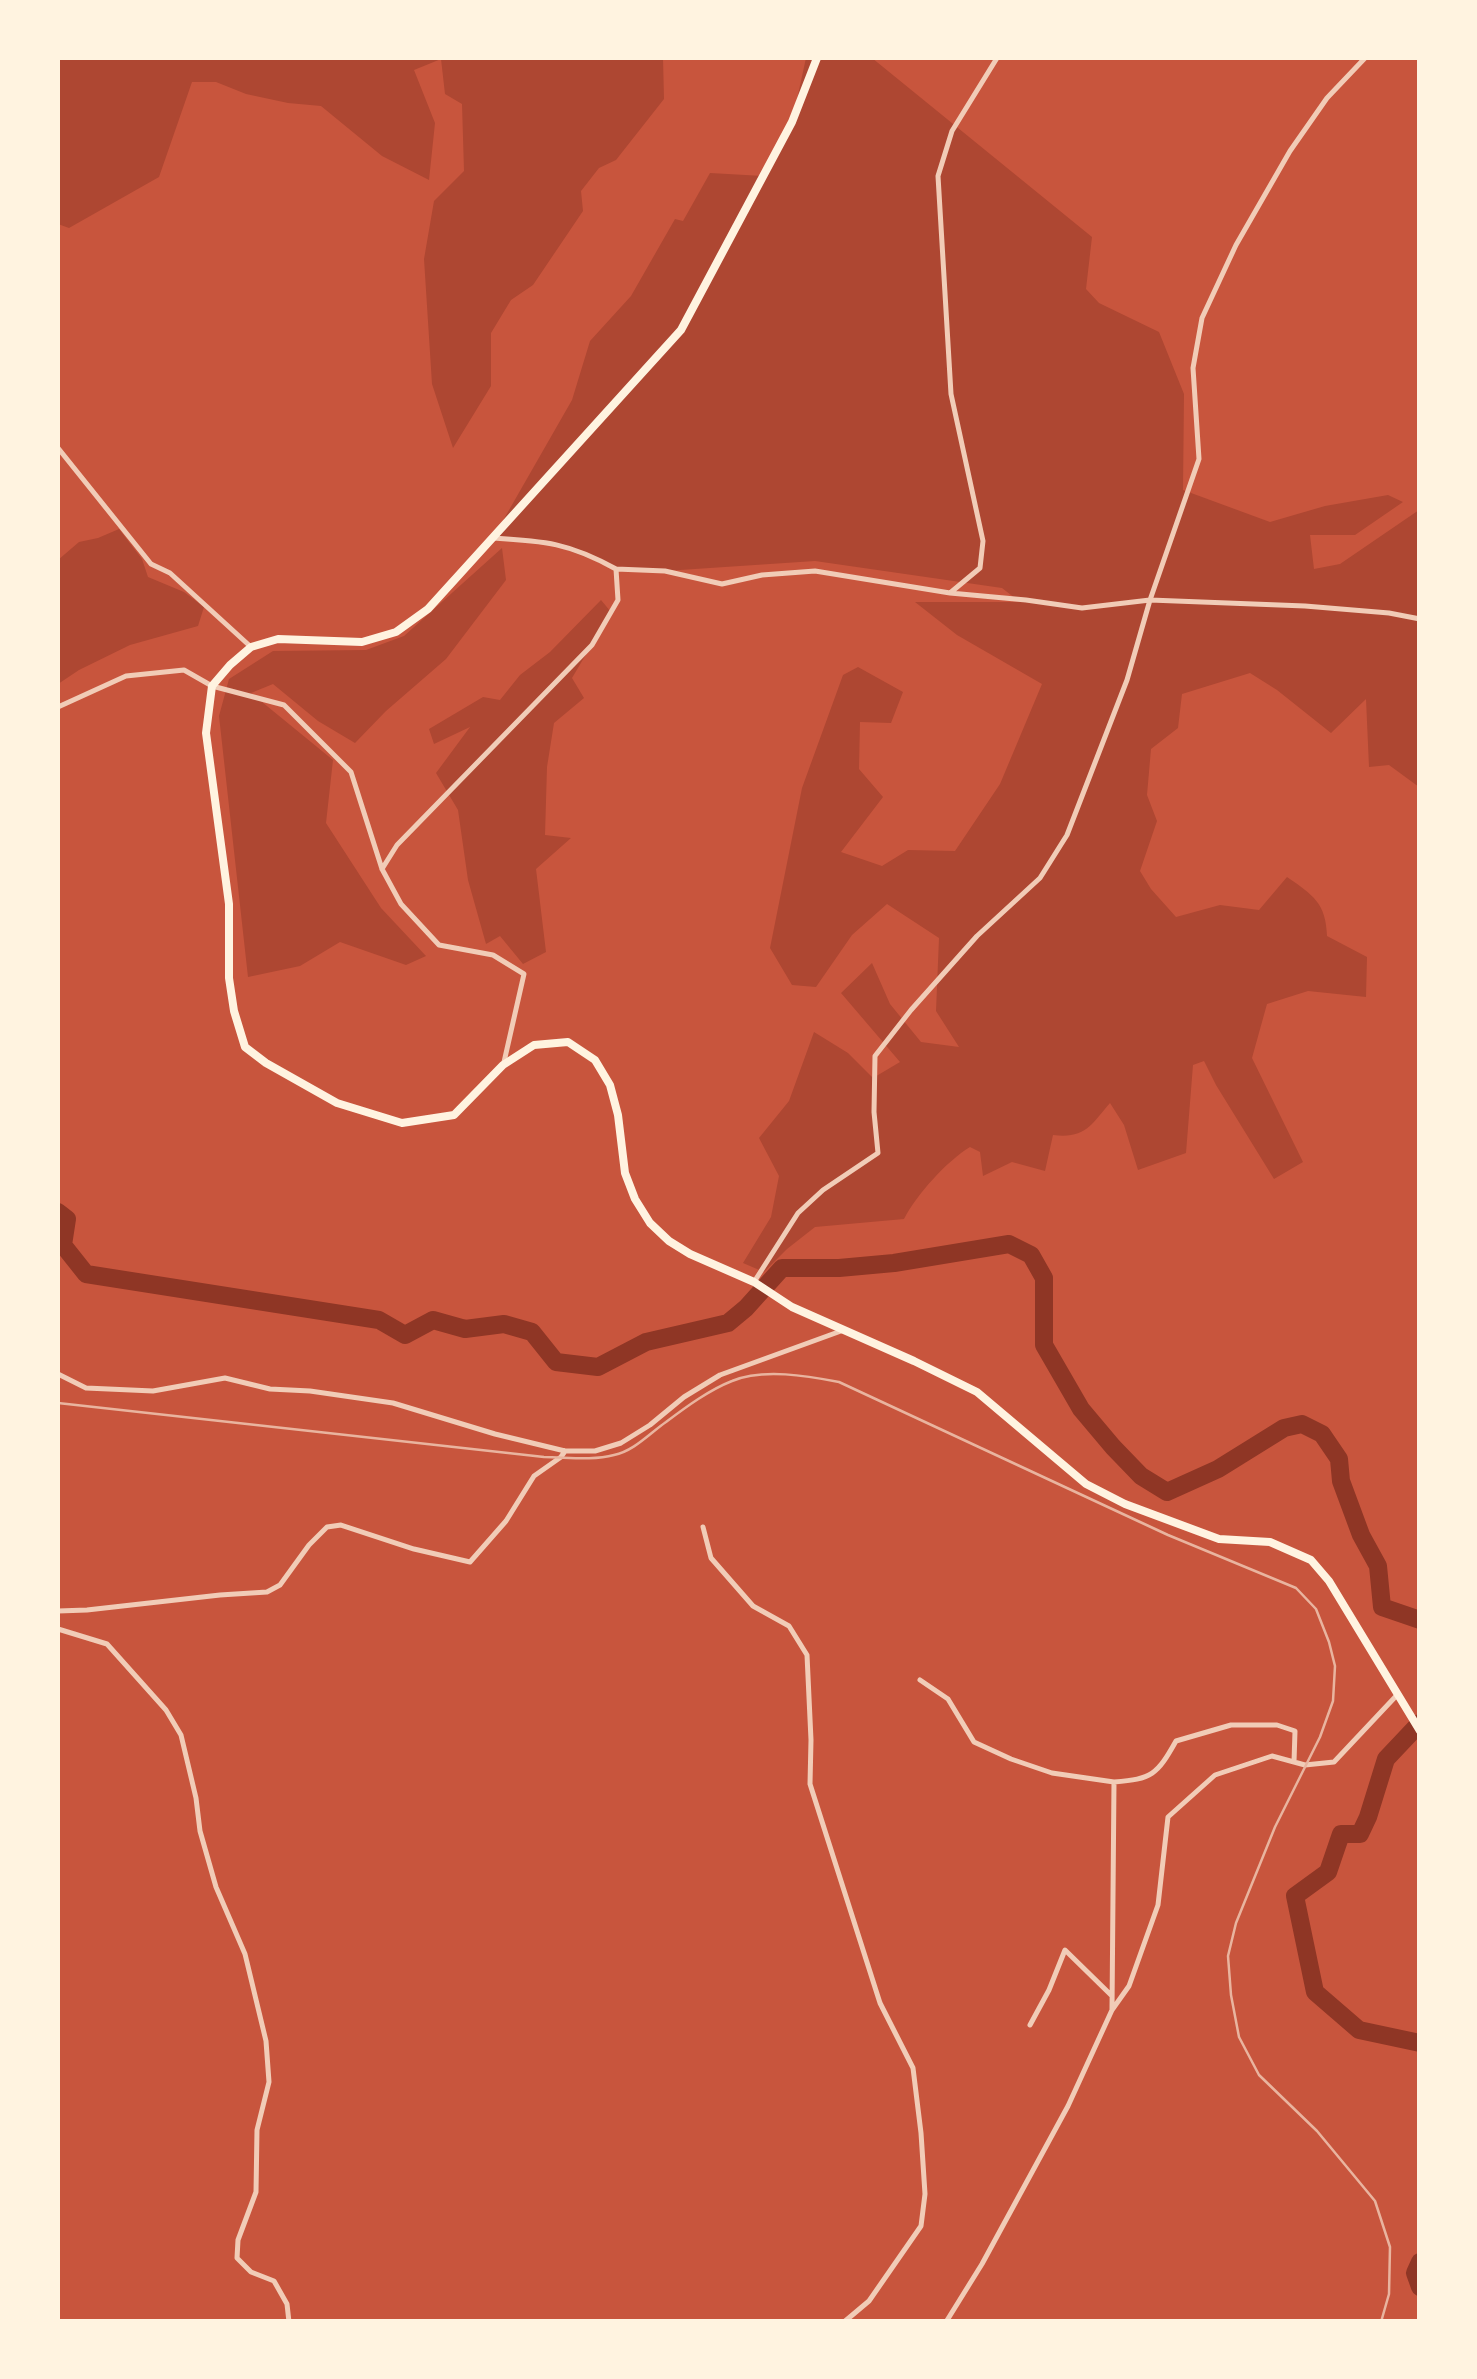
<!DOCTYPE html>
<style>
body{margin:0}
#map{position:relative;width:1477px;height:2379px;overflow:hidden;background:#c8553d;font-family:Jost,sans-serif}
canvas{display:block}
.frame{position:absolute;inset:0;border:60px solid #fff3e0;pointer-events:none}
</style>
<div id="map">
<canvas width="1477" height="2379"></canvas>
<div class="frame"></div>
</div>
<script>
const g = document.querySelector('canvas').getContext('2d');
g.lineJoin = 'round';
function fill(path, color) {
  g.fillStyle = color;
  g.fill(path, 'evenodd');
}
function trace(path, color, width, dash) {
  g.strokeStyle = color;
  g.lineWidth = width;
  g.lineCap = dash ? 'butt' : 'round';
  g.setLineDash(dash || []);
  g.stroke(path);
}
const green = new Path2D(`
 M58 58H663L664 99 616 160 599 168 581 191 583 211 533 285 511 300 491 333V386L453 448 432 384 424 259 434 201 464 171 462 104 445 94 441 59 414 70 435 123 429 180 382 156 321 106 288 103 246 94 216 82H192L159 177 69 228 58 224Z
 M806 58H872L1092 237 1086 289 1099 303 1159 332 1184 394 1183 490 1270 522 1325 506 1388 495 1403 502 1355 535H1310L1314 569 1340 564 1419 510V787L1389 765 1369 767 1366 699 1331 733 1277 690 1250 673 1182 694 1178 728 1151 749 1147 795 1157 821 1140 871 1151 889 1176 917 1220 905 1259 910 1287 877C1313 895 1326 903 1327 936L1367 957 1366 997 1308 991 1267 1004 1252 1058 1303 1162 1274 1179 1216 1085 1204 1061 1193 1065 1186 1153 1138 1170 1124 1125 1110 1103C1091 1125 1085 1139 1053 1135L1045 1171 1012 1162 983 1176 980 1152 970 1147C947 1161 917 1194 904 1219L815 1227 787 1249 764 1272 743 1263 771 1217 779 1176 759 1138 789 1101 814 1032 848 1053 873 1078 900 1062 841 993 872 963 890 1004 921 1042 959 1047 936 1011 939 938 887 904 852 935 816 987 792 985 770 948 802 788 843 675 858 667 903 692 891 723 860 722 859 769 883 797 841 852 882 866 908 850 955 851 1000 784 1042 684 957 635 915 602H1020L1002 588 815 561 665 571 616 569 544 541 493 538 572 400 590 341 631 296 675 219 683 221 710 173 763 176 792 122Z
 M119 529 142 559 148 577 184 592 204 607 198 626 130 645 79 670 58 684V560L79 542 98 538Z
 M502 548 506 580 446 659 386 711 355 743 318 721 273 684 251 693 333 760 326 823 381 908 426 956 406 965 340 942 300 966 248 977 219 716 229 679 273 651 366 650 404 636Z
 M601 600 611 612 572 678 584 698 554 723 547 767 545 835 571 838 536 869 546 952 523 964 500 936 486 944 468 880 458 810 436 773 470 727 434 744 429 729 483 697 500 700 520 675 550 652Z`);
const river = new Path2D(`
 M58 1212 67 1219 63 1245 86 1274 379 1320 405 1335 433 1320 465 1329 504 1324 532 1332 556 1362 598 1367 646 1342 728 1323 746 1308 782 1268H839L894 1263 1009 1244 1031 1255 1044 1278V1345L1081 1409 1113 1447 1141 1476 1167 1492 1218 1469 1284 1428 1302 1424 1322 1434 1339 1459 1341 1481 1361 1535 1378 1566 1382 1607 1420 1620
 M1420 1723 1386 1759 1368 1817 1360 1834H1341L1328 1872 1295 1896 1315 1992 1359 2030 1420 2043
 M1420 2262 1415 2273 1420 2287`);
const minor = new Path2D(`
 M58 448 151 564 170 573 251 647
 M616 569 665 571 722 584 762 575 815 571 950 593 980 568 983 541 951 394 938 176 952 131 997 58
 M950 593 1026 600 1082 608 1150 600 1305 606 1389 613 1420 619
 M58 707 126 676 184 670 212 686 284 705 351 772 382 869 401 904 439 945 493 955 524 974 504 1062
 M382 869 397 845 592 645 618 600 616 569C569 543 545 541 493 538
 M754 1282 798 1213 823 1190 878 1153 874 1112 875 1056 911 1010 977 936 1040 878 1067 835 1127 680 1150 600 1199 459 1193 368 1202 318 1236 245 1290 151 1327 98 1365 58
 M58 1374 86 1388 153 1391 225 1378 270 1389 310 1391 393 1403 495 1434 565 1451H595L621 1443 650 1425 684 1397 720 1375 841 1331
 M703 1527 711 1558 753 1606 789 1626 807 1655 811 1740 810 1784 880 2003 913 2068 921 2133 925 2194 921 2226 869 2301 844 2322
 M58 1611 87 1610 220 1595 267 1592 280 1585 309 1545 327 1527 341 1525 414 1549 470 1562 506 1521 534 1476 561 1457 565 1451
 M58 1629 107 1644 166 1710 181 1735 196 1798 200 1831 216 1887 245 1954 266 2041 269 2082 257 2130 256 2192 238 2240 237 2258 251 2272 274 2281 287 2304 289 2322
 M920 1680 948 1699 974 1742 1011 1759 1052 1773 1114 1782
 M1112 2009 1114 1782C1152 1779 1157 1775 1176 1741L1231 1725H1277L1295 1731 1294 1762
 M1030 2025 1049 1990 1065 1950 1111 1995
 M580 2322H594
 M946 2322 982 2264 1068 2106 1112 2010 1129 1986 1158 1905 1168 1817 1215 1775 1272 1756 1305 1765 1334 1762 1397 1695`);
const primary = new Path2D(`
 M817 58 792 122 681 330 428 609 396 632 362 642 278 639 251 647 230 665 212 686 206 733 229 904V978L234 1011 245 1047 266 1063 337 1103 402 1123 454 1115 503 1065 534 1045 568 1042 595 1060 610 1085 618 1115 625 1173 635 1199 650 1223 669 1241 690 1254 754 1282 792 1307 914 1361 977 1392 1086 1484 1125 1504 1219 1539 1270 1542 1311 1560 1329 1581 1420 1731`);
const rail = new Path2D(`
 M58 1403 544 1457C566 1457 592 1461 614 1455 634 1451 650 1433 666 1422 686 1407 709 1390 732 1381 763 1368 808 1376 839 1382L1168 1535 1296 1588 1316 1609 1329 1642 1335 1666 1333 1701 1320 1737 1275 1827 1236 1923 1228 1956 1231 1995 1239 2037 1259 2075 1317 2131 1375 2201 1390 2247 1389 2294 1381 2322`);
fill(green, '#ae4732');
trace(river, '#8f3625', 18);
trace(minor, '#f1ccb7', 5);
trace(primary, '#fff3e0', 8);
trace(rail, '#e9b49f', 2.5);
</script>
